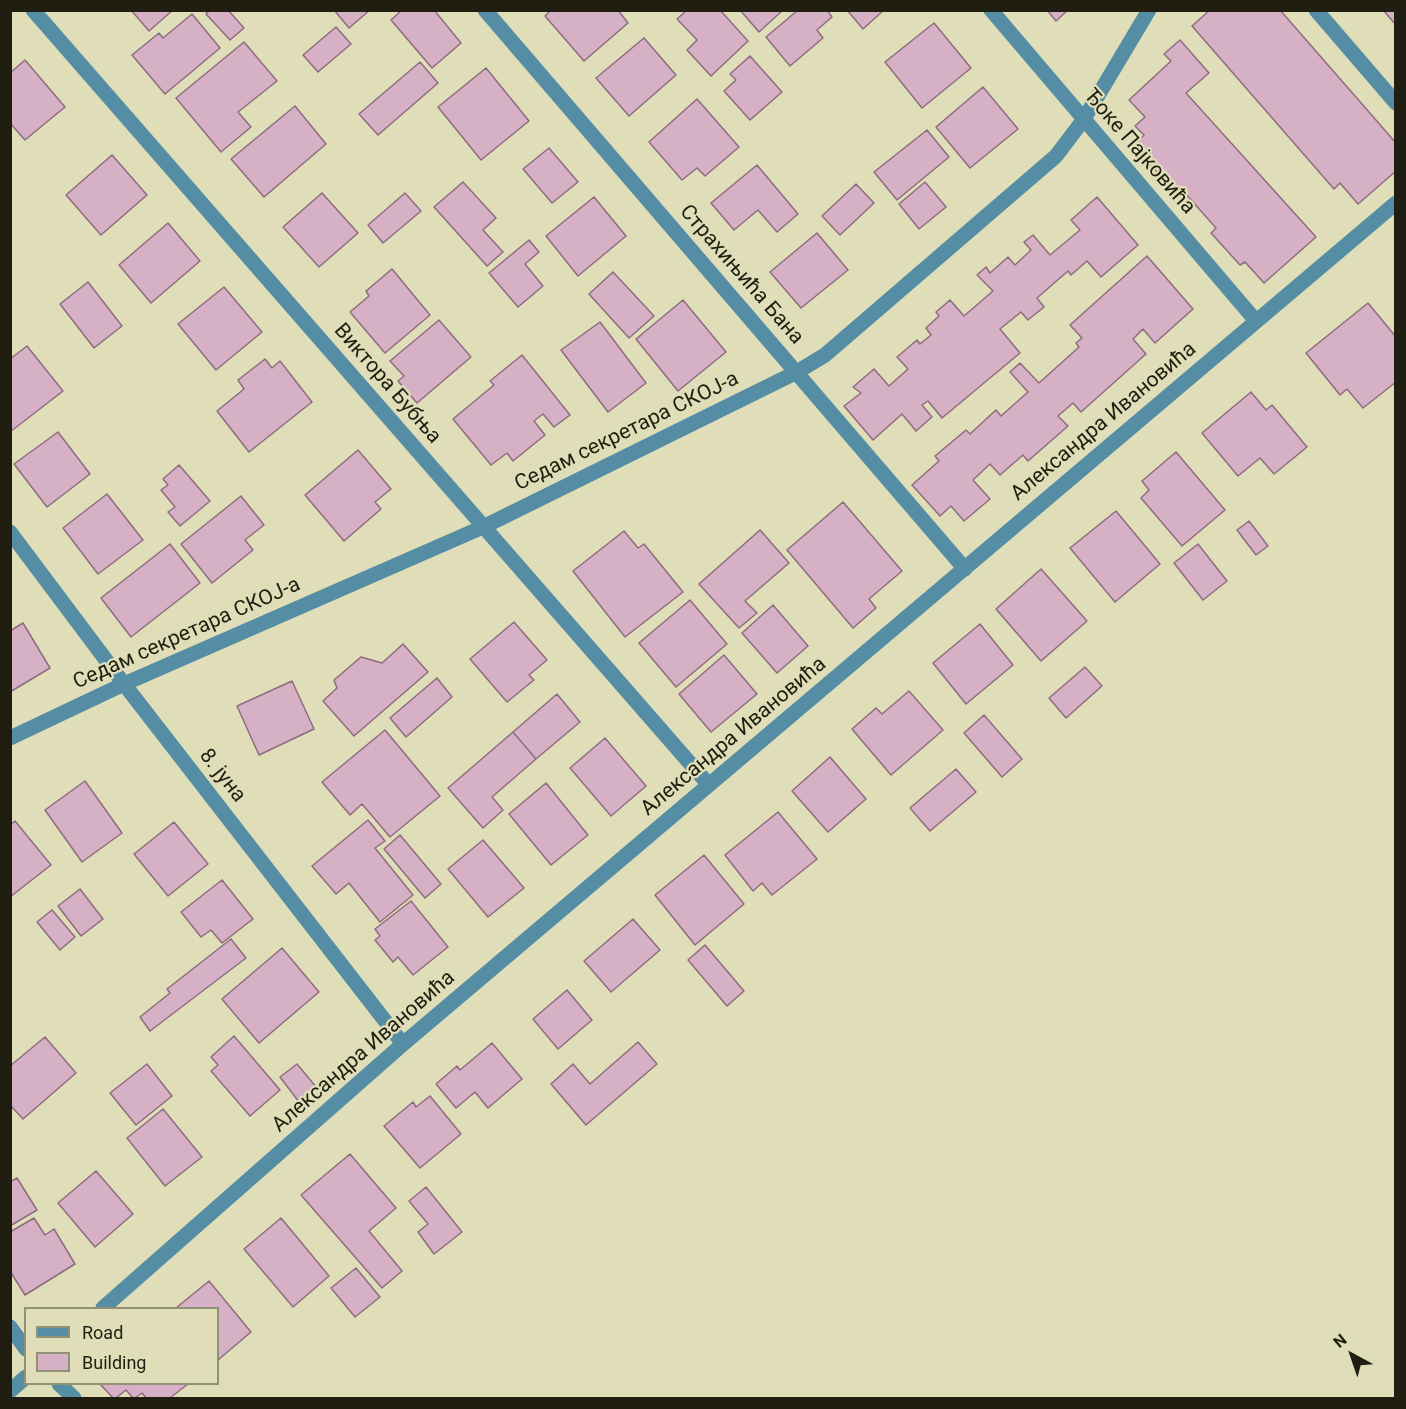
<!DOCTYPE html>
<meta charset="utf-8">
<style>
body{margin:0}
#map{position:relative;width:1406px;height:1409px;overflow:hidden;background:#e0deb8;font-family:Roboto,sans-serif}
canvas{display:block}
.frame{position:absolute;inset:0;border:12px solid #1f1e10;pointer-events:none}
.legend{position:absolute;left:24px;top:1307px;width:195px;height:78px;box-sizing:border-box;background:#e0deb8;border:2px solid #939175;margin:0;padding:8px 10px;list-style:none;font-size:18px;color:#1f1e10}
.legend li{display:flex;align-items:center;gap:12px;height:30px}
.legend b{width:30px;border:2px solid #939175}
.north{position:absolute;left:1322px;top:1325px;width:60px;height:60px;-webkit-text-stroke:4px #e0deb8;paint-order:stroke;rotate:320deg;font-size:16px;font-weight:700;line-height:24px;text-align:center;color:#1f1e10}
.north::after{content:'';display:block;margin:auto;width:21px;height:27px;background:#1f1e10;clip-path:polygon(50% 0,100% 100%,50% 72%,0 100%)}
</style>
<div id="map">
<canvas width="1406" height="1409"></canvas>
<div class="frame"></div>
<ul class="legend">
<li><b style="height:8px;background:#558ea4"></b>Road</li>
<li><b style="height:16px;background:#d6b0c4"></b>Building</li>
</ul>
<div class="north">N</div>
</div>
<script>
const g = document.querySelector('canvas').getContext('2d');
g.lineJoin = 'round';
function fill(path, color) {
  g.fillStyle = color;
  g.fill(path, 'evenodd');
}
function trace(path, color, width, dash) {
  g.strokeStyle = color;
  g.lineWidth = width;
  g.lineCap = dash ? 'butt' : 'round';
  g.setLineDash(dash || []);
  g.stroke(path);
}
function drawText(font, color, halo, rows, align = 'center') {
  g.font = font + ' Roboto,sans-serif';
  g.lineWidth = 4.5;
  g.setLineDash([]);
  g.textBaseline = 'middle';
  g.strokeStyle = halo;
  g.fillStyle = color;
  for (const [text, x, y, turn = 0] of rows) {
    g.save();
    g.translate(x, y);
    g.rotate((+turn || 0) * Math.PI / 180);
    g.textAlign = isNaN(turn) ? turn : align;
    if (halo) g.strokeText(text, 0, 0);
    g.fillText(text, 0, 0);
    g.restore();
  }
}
const building = new Path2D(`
 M131 10H173L149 31Z
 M209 10H228L244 28 230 40 206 14Z
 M334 10H370L349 28Z
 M402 10H434L461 43 432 68 391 20Z
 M551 10H618L628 23 584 61 545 16Z
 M687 10H720L748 41 711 76 687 50 697 40 677 19Z
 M740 10H783L759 32Z
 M798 10H827L832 17 817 30 823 38 790 66 766 37Z
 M847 10H884L863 29Z
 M1047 10H1068L1056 21Z
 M1210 10H1280L1396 143V171L1358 204 1340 183 1334 189 1192 26Z
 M1383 10H1396V25Z
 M192 14 220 48 165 94 132 55 159 33 163 38Z
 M934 23 971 68 922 108 885 62Z
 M336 27 351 44 318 72 303 55Z
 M644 38 676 75 629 116 596 78Z
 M1180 40 1209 73 1186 93 1316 237 1264 283 1245 262 1240 265 1211 233 1216 228 1184 192 1179 197 1148 162 1152 158 1137 142 1144 135 1135 126 1145 117 1129 100 1171 61 1164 54Z
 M244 42 277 81 238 112 251 127 221 152 176 98Z
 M750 56 782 92 750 120 724 91 736 80 730 74Z
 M25 60 65 107 25 140 10 123V73Z
 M420 62 438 83 378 135 359 114Z
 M486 68 529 121 481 160 438 107Z
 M983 87 1018 129 970 168 936 127Z
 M697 99 739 147 705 176 697 168 682 180 649 142Z
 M295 106 326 144 264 197 231 159Z
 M927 130 949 157 897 200 874 172Z
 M549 148 578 182 552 203 523 169Z
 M112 155 147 195 101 235 66 195Z
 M757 165 798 214 777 232 758 210 734 230 711 203Z
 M463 182 496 218 483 230 503 252 487 266 434 207Z
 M925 182 946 207 919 229 899 204Z
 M856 184 874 203 840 235 822 216Z
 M322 193 358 233 319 267 283 227Z
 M405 193 421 211 383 243 368 225Z
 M594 197 626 236 578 276 546 236Z
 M1097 197 1138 245 1101 277 1087 261 1071 275 1068 271 1037 298 1044 307 1028 320 1021 312 1000 329 1020 353 942 418 928 401 922 405 932 417 916 431 902 414 873 440 844 406 861 393 853 387 874 369 889 386 908 369 897 357 917 340 920 344 931 335 926 328 939 316 936 312 950 300 964 316 993 291 977 275 986 267 990 273 1008 257 1015 265 1031 250 1024 242 1033 235 1050 255 1080 230 1071 220Z
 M168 223 200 261 151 303 119 265Z
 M817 233 848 270 801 308 770 272Z
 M529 240 539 252 525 264 543 286 518 307 489 273Z
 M1147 256 1193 309 1155 343 1143 329 1133 339 1146 354 1081 412 1073 403 1058 416 1068 426 1028 461 1023 455 1000 475 990 464 973 480 990 499 964 521 951 506 940 516 912 485 939 461 935 456 966 430 970 434 996 410 1001 416 1028 392 1010 372 1020 363 1039 383 1079 347 1076 343 1082 338 1070 325Z
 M392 269 430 315 385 353 350 312 369 296 366 291Z
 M613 272 654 316 629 338 589 294Z
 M88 282 122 326 94 348 60 304Z
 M224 287 262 332 216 370 178 324Z
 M683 300 726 352 678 391 636 339Z
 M1368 303 1396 337V382L1363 408 1347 389 1340 395 1306 353Z
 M439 320 471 357 417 403 398 381 404 376 390 361Z
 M600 322 646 383 608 412 561 350Z
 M27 346 63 391 10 432V359Z
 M522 355 570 415 554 427 543 414 534 421 545 435 513 461 507 453 491 465 453 419 494 385 490 381Z
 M265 359 272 368 280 361 312 402 249 452 217 411 244 389 238 380Z
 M1251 392 1266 410 1272 405 1307 447 1274 474 1260 458 1238 476 1202 433Z
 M58 432 90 474 47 507 14 464Z
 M358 450 391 489 375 502 381 509 344 541 305 495Z
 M1176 452 1225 510 1182 546 1141 498 1149 490 1142 481Z
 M179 465 210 501 180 526 168 512 175 507 161 490 168 485 163 479Z
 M107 494 143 540 98 574 63 528Z
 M241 496 264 525 245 540 253 550 212 583 181 544Z
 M843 502 902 571 869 599 876 608 853 628 787 550Z
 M1116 511 1160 564 1115 602 1070 548Z
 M1249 521 1268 546 1256 555 1237 530Z
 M760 530 789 563 745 601 757 613 739 628 699 584Z
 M624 531 638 548 644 544 683 592 625 637 573 571Z
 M170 544 200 583 131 637 101 598Z
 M1198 544 1227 581 1203 600 1174 563Z
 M1041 569 1087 621 1041 661 996 609Z
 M690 600 727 644 676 687 639 643Z
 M773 605 808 646 777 673 742 633Z
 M514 622 547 660 529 675 534 680 507 702 470 659Z
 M23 623 50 668 10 692V631Z
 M980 624 1013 665 966 704 933 663Z
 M403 644 428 672 354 736 323 701 337 688 334 680 361 657 382 663Z
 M724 655 757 694 711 732 679 694Z
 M1085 667 1102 686 1066 718 1049 698Z
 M437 678 452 697 406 737 390 718Z
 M292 681 314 729 259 755 237 706Z
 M909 691 943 730 891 775 852 729 876 708 882 714Z
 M557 694 580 722 536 759 513 732Z
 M984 715 1022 759 1002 777 964 733Z
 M385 730 440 796 390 837 362 804 350 815 322 782Z
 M513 732 536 759 492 797 503 810 483 828 448 788Z
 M605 738 646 786 611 816 570 768Z
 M830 757 866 799 828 832 792 791Z
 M956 769 976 792 930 831 910 808Z
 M85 781 122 833 82 862 45 810Z
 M546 783 588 835 551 865 509 814Z
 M778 812 817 859 772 895 762 883 753 891 725 855Z
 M368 820 385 841 375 848 413 895 380 922 349 883 336 894 312 866Z
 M15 821 51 865 10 897V825Z
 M174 822 208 864 168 896 134 854Z
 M400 835 441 884 425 898 384 849Z
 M483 840 524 888 488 917 448 869Z
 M704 855 744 904 695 945 655 895Z
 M222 880 253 919 222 943 211 930 201 937 181 912Z
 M80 889 103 919 81 936 58 906Z
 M411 901 448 947 413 975 398 957 393 962 375 940 380 936 375 929Z
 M52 910 75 937 60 950 37 922Z
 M633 919 660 950 611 992 584 961Z
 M231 939 246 958 150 1031 140 1017 170 993 167 989Z
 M705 945 744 991 727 1006 688 960Z
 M282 948 319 992 259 1043 222 999Z
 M567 990 592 1020 558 1049 533 1019Z
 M234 1036 280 1090 250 1116 211 1071 218 1065 211 1057Z
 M45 1037 76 1073 23 1119 10 1105V1066Z
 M638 1042 657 1064 586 1125 551 1084 573 1064 590 1084Z
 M492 1043 522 1079 488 1108 475 1092 456 1108 436 1084 457 1066 460 1070Z
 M147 1064 172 1096 136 1125 110 1093Z
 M297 1064 317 1088 299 1102 280 1077Z
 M430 1096 461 1134 420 1168 384 1126 413 1102 416 1107Z
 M163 1109 202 1157 165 1186 127 1138Z
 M350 1154 396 1208 369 1231 402 1271 382 1288 301 1195Z
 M96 1171 133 1214 95 1247 58 1203Z
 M17 1178 37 1210 10 1226V1182Z
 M426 1187 462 1232 434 1254 418 1232 428 1224 409 1201Z
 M34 1218 45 1235 54 1229 75 1264 25 1295 10 1271V1232Z
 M281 1218 329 1276 293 1307 244 1249Z
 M356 1268 380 1297 355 1317 331 1288Z
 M209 1281 251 1332 218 1360V1308H176Z
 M100 1384H188L170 1398H146L142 1393 135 1398H133L126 1390 116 1398H113Z`);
const minor = new Path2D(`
 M33 10 709 785
 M485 10 965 569
 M991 10 1256 321
 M1316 10 1396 103
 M10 532 124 684 403 1044
 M10 738 124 684 483 527 797 372 825 355 1056 156 1084 119 1149 10
 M103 1308 403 1044 1396 203
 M10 1327 26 1349
 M59 1384 74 1398
 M10 1391 26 1377`);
const streetNames = [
 ["Ђоке Пајковића",1139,152,49],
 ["Страхињића Бана",741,275,49],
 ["Виктора Бубња",387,384,49],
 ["Александра Ивановића",1104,422,-40],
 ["Седам секретара СКОЈ-а",627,432,-26],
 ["Седам секретара СКОЈ-а",187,634,-24],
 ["Александра Ивановића",734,737,-40],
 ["8. јуна",222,776,52],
 ["Александра Ивановића",364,1052,-41]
];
fill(building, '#d6b0c4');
trace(building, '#8e6c7f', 1.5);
trace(minor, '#558ea4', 15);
drawText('21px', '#1f1e10', '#e0deb8', streetNames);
</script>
